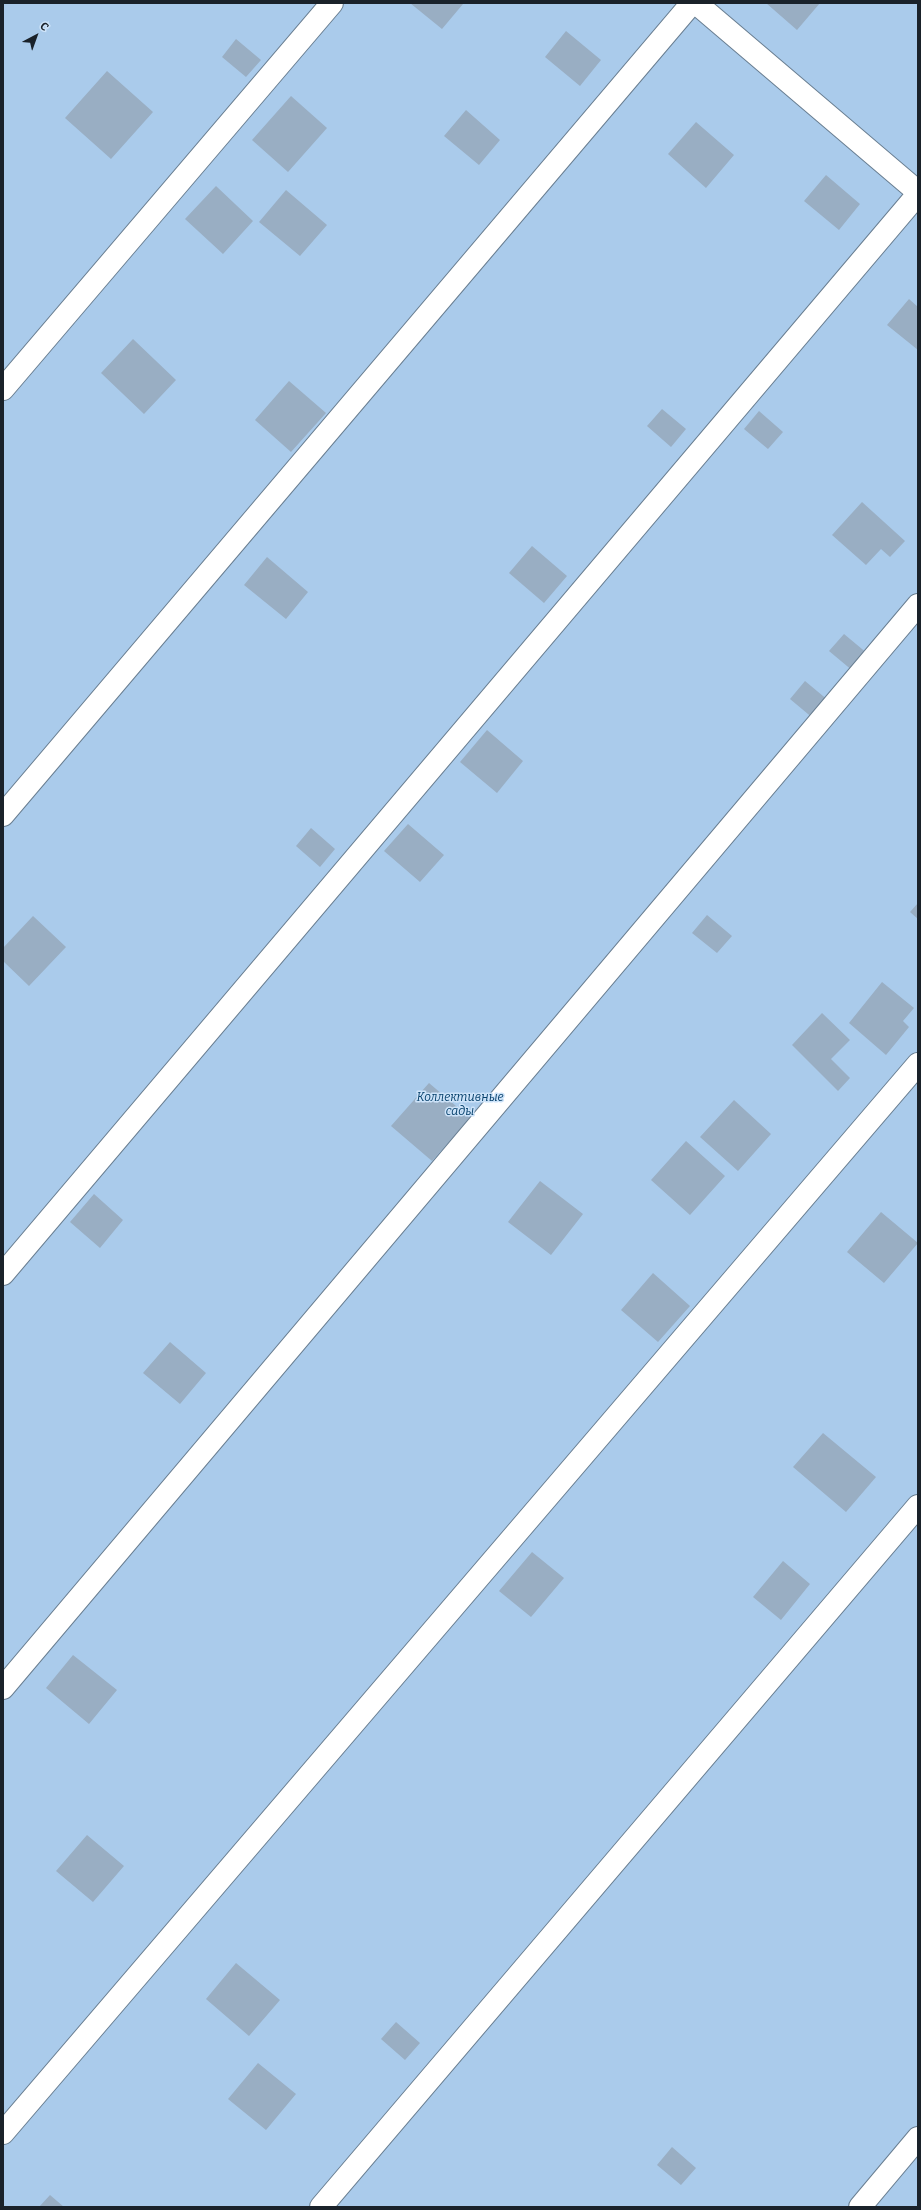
<!DOCTYPE html>
<meta charset="utf-8">
<style>
body{margin:0}
#map{position:relative;width:921px;height:2210px;overflow:hidden;background:#cde3f9;font-family:Bitter,serif}
canvas{display:block}
.frame{position:absolute;inset:0;border:4px solid #1a222a;pointer-events:none}
.north{position:absolute;left:16px;top:16px;width:40px;height:40px;-webkit-text-stroke:3px #cde3f9;paint-order:stroke;rotate:41deg;font-size:11px;font-weight:700;line-height:16px;text-align:center;color:#1a222a}
.north::after{content:'';display:block;margin:auto;width:14px;height:18px;background:#1a222a;clip-path:polygon(50% 0,100% 100%,50% 72%,0 100%)}
</style>
<div id="map">
<canvas width="921" height="2210"></canvas>
<div class="frame"></div>
<div class="north">С</div>
</div>
<script>
const g = document.querySelector('canvas').getContext('2d');
g.lineJoin = 'round';
function fill(path, color) {
  g.fillStyle = color;
  g.fill(path, 'evenodd');
}
function trace(path, color, width, dash) {
  g.strokeStyle = color;
  g.lineWidth = width;
  g.lineCap = dash ? 'butt' : 'round';
  g.setLineDash(dash || []);
  g.stroke(path);
}
function drawText(font, color, halo, rows, align = 'center') {
  g.font = font + ' Bitter,serif';
  g.lineWidth = 3;
  g.setLineDash([]);
  g.textBaseline = 'middle';
  g.strokeStyle = halo;
  g.fillStyle = color;
  for (const [text, x, y, turn = 0] of rows) {
    g.save();
    g.translate(x, y);
    g.rotate((+turn || 0) * Math.PI / 180);
    g.textAlign = isNaN(turn) ? turn : align;
    if (halo) g.strokeText(text, 0, 0);
    g.fillText(text, 0, 0);
    g.restore();
  }
}
const green = new Path2D(`
 M3 3H918V2207H3Z`);
const building = new Path2D(`
 M410 3H462L463 4 442 29Z
 M766 3H820L797 30Z
 M566 31 601 60 580 86 545 57Z
 M236 39 261 60 246 77 222 57Z
 M107 71 153 112 111 159 65 118Z
 M291 96 327 128 288 172 252 140Z
 M466 110 500 140 479 165 444 136Z
 M696 122 734 155 706 188 668 154Z
 M826 175 860 204 839 230 804 201Z
 M216 186 253 221 223 254 185 219Z
 M286 190 327 225 300 256 259 222Z
 M909 299 918 307V350L887 325Z
 M133 339 176 380 144 414 101 373Z
 M289 381 326 413 291 452 255 420Z
 M662 409 686 429 671 447 647 426Z
 M759 411 783 432 768 449 744 429Z
 M862 502 905 541 890 557 881 549 866 565 832 535Z
 M532 546 567 576 544 603 509 573Z
 M267 557 308 592 286 619 244 585Z
 M844 634 868 654 853 671 829 651Z
 M805 681 829 701 814 719 790 699Z
 M487 730 523 761 497 793 460 762Z
 M408 824 444 855 420 882 384 851Z
 M311 828 335 849 320 867 296 846Z
 M918 903V919L910 912Z
 M707 915 732 936 717 953 692 933Z
 M33 916 66 947 29 986 3 961V948Z
 M882 982 914 1008 903 1021 909 1027 886 1055 849 1023Z
 M822 1013 850 1040 831 1059 850 1078 838 1091 792 1045Z
 M429 1083 470 1118 432 1161 391 1126Z
 M734 1100 771 1134 738 1171 700 1137Z
 M686 1141 725 1176 690 1215 651 1180Z
 M540 1181 583 1214 551 1255 508 1222Z
 M94 1194 123 1220 100 1248 70 1222Z
 M881 1212 918 1243 884 1283 847 1252Z
 M653 1273 690 1306 658 1342 621 1310Z
 M170 1342 206 1373 180 1404 143 1373Z
 M823 1433 876 1477 846 1512 793 1467Z
 M532 1552 564 1578 531 1617 499 1591Z
 M783 1561 810 1584 781 1620 753 1597Z
 M73 1655 117 1690 89 1724 46 1688Z
 M87 1835 124 1866 93 1902 56 1871Z
 M236 1963 280 2000 249 2036 206 1999Z
 M396 2022 420 2043 405 2060 381 2039Z
 M258 2063 296 2094 266 2130 228 2099Z
 M672 2147 696 2168 681 2185 657 2165Z
 M50 2195 64 2207H39Z`);
const minor = new Path2D(`
 M696 3 918 192
 M3 389 332 3
 M3 815 692 3
 M3 1274 918 194
 M3 1688 918 605
 M3 2133 918 1064
 M321 2207 918 1506
 M860 2207 918 2138`);
const parkNames = [
 ["Коллективные",460,1098],
 ["сады",460,1112]
];
fill(green, '#aacbeb');
fill(building, '#99aec3');
trace(minor, '#697e91', 24);
trace(minor, '#fff', 22);
drawText('italic 12px', '#06406b', '#cde3f9', parkNames);
</script>
